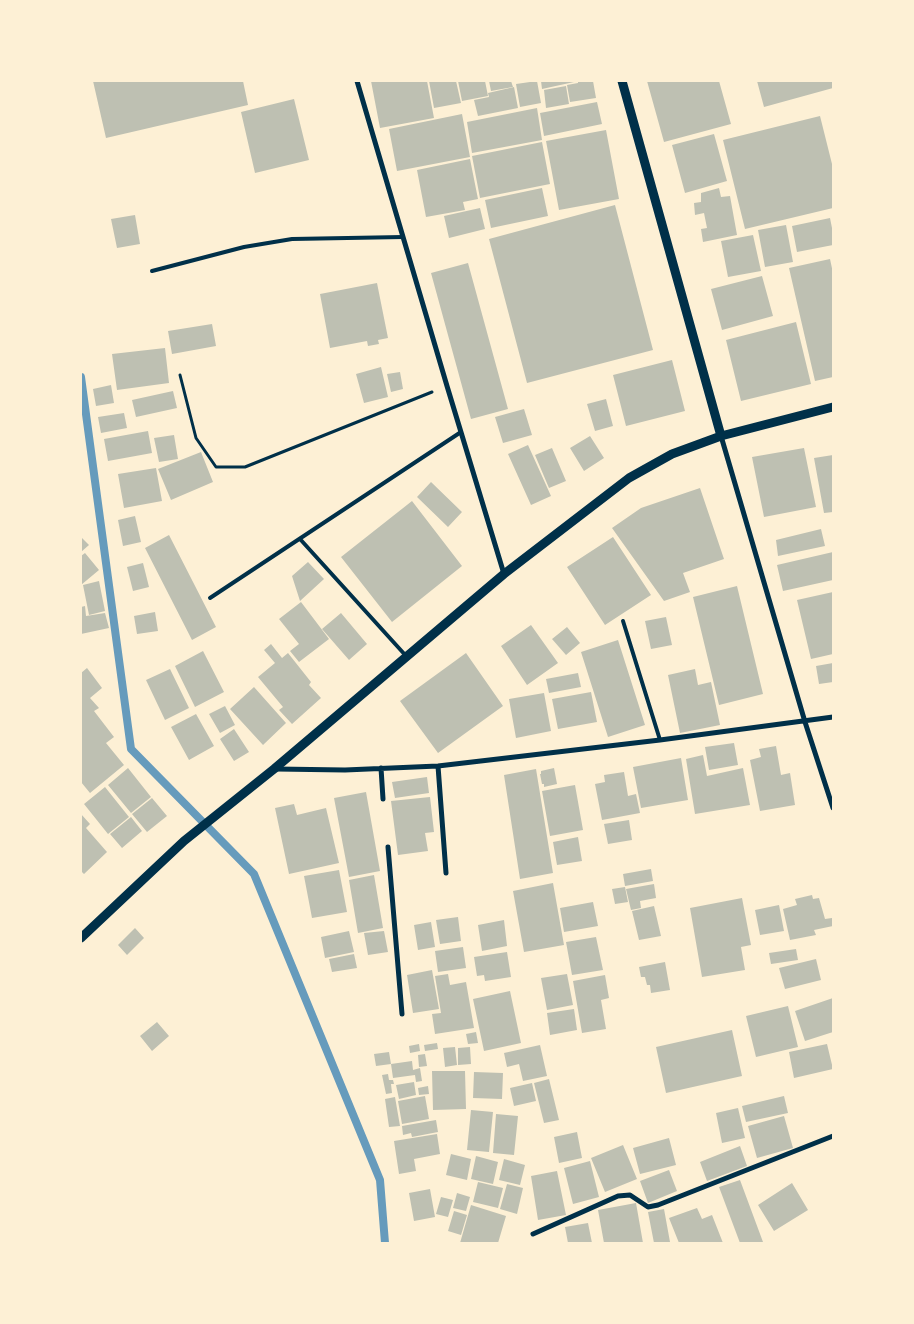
<!DOCTYPE html>
<style>
body{margin:0}
#map{position:relative;width:914px;height:1324px;overflow:hidden;background:#fdf0d5;font-family:"PT Sans Narrow",sans-serif}
canvas{display:block}
.frame{position:absolute;inset:0;border:82px solid #fdf0d5;pointer-events:none}
</style>
<div id="map">
<canvas width="914" height="1324"></canvas>
<div class="frame"></div>
</div>
<script>
const g = document.querySelector('canvas').getContext('2d');
g.lineJoin = 'round';
function trace(path, color, width, dash) {
  g.strokeStyle = color;
  g.lineWidth = width;
  g.lineCap = dash ? 'butt' : 'round';
  g.setLineDash(dash || []);
  g.stroke(path);
}
function fill(path, color) {
  g.fillStyle = color;
  g.fill(path, 'evenodd');
}
const stream = new Path2D(`
 M81 377 131 749 254 874 380 1180 385 1243`);
const building = new Path2D(`
 M93 81H243L248 105 106 138Z
 M371 81H427L434 118 380 128Z
 M429 81H456L461 103 434 108Z
 M458 81H485L488 96 462 101Z
 M489 81H511L513 87 491 91Z
 M537 81 541 103 520 107 516 84Z
 M541 81H574V82L542 89Z
 M578 81H593L596 98 570 102 567 85 578 83Z
 M647 81H719L731 124 664 142Z
 M757 81H833V88L764 107Z
 M566 86 569 104 546 108 544 90Z
 M514 87 518 108 478 116 474 100 489 97 488 93Z
 M294 99 309 160 255 173 241 112Z
 M597 102 602 124 544 136 540 113Z
 M537 108 542 140 472 153 467 122Z
 M462 114 470 157 397 171 389 129Z
 M820 116 833 168V208L745 229 723 140Z
 M606 130 619 199 559 210 546 141Z
 M714 134 727 181 685 193 672 145Z
 M542 142 550 184 480 198 472 156Z
 M470 159 478 199 463 202 465 210 426 217 417 170Z
 M542 188 548 216 491 228 485 200Z
 M719 188 721 197 730 196 737 235 703 242 701 229 707 228 704 213 695 215 694 203 701 202V193Z
 M615 205 653 350 527 383 489 239Z
 M480 208 485 229 449 238 444 216Z
 M135 215 140 244 117 248 111 219Z
 M830 218 833 233V245L797 252 792 226Z
 M786 225 793 262 765 267 758 230Z
 M753 235 761 271 728 277 721 241Z
 M830 259 833 273V377L815 381 789 268Z
 M468 263 508 409 471 419 431 273Z
 M762 276 773 316 722 330 711 289Z
 M377 283 388 338 378 340 379 344 368 346 367 341 330 348 320 294Z
 M796 322 811 384 741 401 726 340Z
 M212 324 216 346 172 354 168 331Z
 M165 348 169 383 117 390 112 354Z
 M672 360 685 411 626 426 613 375Z
 M381 367 388 397 364 403 356 374Z
 M400 372 403 389 391 392 387 374Z
 M111 385 114 403 96 406 93 389Z
 M173 391 177 408 136 417 132 400Z
 M606 399 613 426 595 431 587 404Z
 M524 409 532 435 503 443 495 417Z
 M124 413 127 428 101 433 98 417Z
 M148 431 152 453 108 461 104 439Z
 M174 435 178 459 159 462 154 438Z
 M590 436 604 458 584 471 570 448Z
 M528 445 551 496 531 505 508 454Z
 M552 448 566 481 549 488 535 455Z
 M804 448 816 507 764 517 752 457Z
 M201 452 213 482 171 500 158 469Z
 M833 455V512L824 513 814 458Z
 M156 468 162 501 124 508 118 474Z
 M431 482 462 512 448 527 417 497Z
 M700 488 724 559 683 573 690 592 664 601 612 528 641 508Z
 M412 501 462 566 392 622 341 557Z
 M135 516 141 542 123 546 118 520Z
 M821 529 825 546 778 556 776 540Z
 M169 535 216 627 192 640 145 548Z
 M81 537 89 545 81 552Z
 M613 537 651 595 605 625 567 567Z
 M833 552V580L783 591 777 565Z
 M85 553 99 570 81 585V556Z
 M308 562 324 579 300 601 292 576Z
 M143 563 149 587 133 591 127 567Z
 M99 581 105 611 89 615 83 585Z
 M737 586 763 694 719 705 693 597Z
 M833 592V654L811 659 797 600Z
 M301 602 329 639 299 662 290 651 299 644 279 619Z
 M85 606 86 616 105 613 109 628 81 634V607Z
 M155 612 158 631 137 634 134 616Z
 M341 613 367 644 349 660 322 629Z
 M666 617 672 645 651 649 645 621Z
 M531 625 558 663 527 685 501 646Z
 M567 627 580 643 566 655 552 639Z
 M618 640 645 725 608 737 581 652Z
 M271 644 282 658 288 653 311 682 309 685 321 698 292 724 279 710 283 707 258 677 275 663 264 650Z
 M203 651 224 692 195 707 175 666Z
 M466 653 503 706 438 753 400 701Z
 M833 663V682L819 684 816 666Z
 M87 668 102 688 90 698 99 708 94 711 114 737 106 743 124 765 90 793 81 782V673Z
 M170 669 189 708 165 720 146 680Z
 M695 669 698 685 711 682 720 725 680 733 668 675Z
 M578 673 581 687 549 693 546 679Z
 M254 687 286 723 263 745 230 709Z
 M591 692 597 722 558 729 552 699Z
 M544 693 551 731 516 738 509 699Z
 M225 706 235 725 220 733 209 714Z
 M196 714 214 746 189 760 171 727Z
 M234 729 249 752 234 761 220 739Z
 M734 743 738 765 709 770 705 747Z
 M776 746 781 775 790 773 795 805 760 811 750 760 761 757 759 749Z
 M703 755 707 776 743 768 750 805 695 814 686 759Z
 M681 758 688 800 641 808 633 767Z
 M128 768 151 797 131 813 108 785Z
 M554 768 557 784 544 787V784H542L540 774H541V771Z
 M536 769 553 873 520 879 504 775Z
 M624 772 628 796 636 794 640 813 602 820 595 784 605 782 604 775Z
 M427 777 429 793 395 798 392 782Z
 M575 785 583 830 550 836 542 791Z
 M105 787 129 817 108 834 84 804Z
 M366 792 380 871 349 877 334 798Z
 M430 797 434 832 425 833 428 851 398 855 391 801Z
 M152 798 167 816 147 832 132 814Z
 M294 804 297 815 326 808 339 863 289 874 275 808Z
 M81 814 90 824 86 828 107 852 84 874 81 871Z
 M131 817 142 831 122 848 110 834Z
 M629 820 632 840 608 844 604 824Z
 M578 837 582 861 557 865 553 842Z
 M651 869 653 881 625 886 623 874Z
 M339 870 347 912 312 918 304 876Z
 M374 875 383 928 358 933 349 880Z
 M553 883 564 945 524 952 513 891Z
 M654 884 656 898 640 901 641 908 631 910 626 889Z
 M625 887 628 902 615 904 612 889Z
 M812 895 813 899 819 898 825 919 832 918 833 926 814 930 816 935 790 940 783 909 797 905 795 899Z
 M742 898 751 945 741 947 745 970 702 977 690 908Z
 M593 902 598 926 564 932 560 908Z
 M779 905 784 931 760 935 755 910Z
 M654 906 661 936 639 940 632 911Z
 M458 917 461 941 440 944 436 920Z
 M504 920 507 946 482 951 478 925Z
 M431 922 435 947 418 950 414 925Z
 M135 928 144 938 127 955 118 945Z
 M349 931 354 952 325 958 321 937Z
 M384 931 388 952 368 955 364 933Z
 M596 937 603 970 572 975 566 942Z
 M463 947 466 968 438 972 435 951Z
 M796 949 798 960 771 964 769 953Z
 M507 952 511 977 485 981 484 975 477 976 474 957Z
 M354 954 357 968 332 972 329 959Z
 M816 959 821 980 785 989 779 968Z
 M665 962 670 990 651 993 650 985H647L645 977H641L639 967Z
 M432 970 439 1009 413 1013 407 975Z
 M448 974 450 985 466 982 474 1028 435 1034 432 1014 441 1013 435 976Z
 M567 974 573 1005 547 1010 541 978Z
 M605 975 609 998 601 1000 606 1029 582 1033 573 981Z
 M510 991 521 1043 484 1051 473 999Z
 M833 998V1032L805 1041 795 1011Z
 M788 1006 798 1047 756 1057 746 1016Z
 M574 1009 577 1030 550 1035 547 1013Z
 M157 1022 169 1036 152 1051 140 1036Z
 M732 1030 742 1076 666 1093 656 1047Z
 M476 1032 478 1043 468 1044 466 1034Z
 M437 1043 438 1049 425 1051 424 1045Z
 M419 1044 420 1051 410 1053 409 1046Z
 M827 1044 833 1069 794 1078 789 1052Z
 M540 1045 547 1076 523 1081 519 1064 507 1067 504 1053Z
 M455 1047 457 1065 445 1067 443 1048Z
 M470 1047 471 1064 458 1065V1048Z
 M389 1052 391 1064 376 1066 374 1054Z
 M425 1054 427 1066 419 1067 418 1055Z
 M412 1061 413 1070 420 1068 422 1081 416 1082 415 1075 393 1078 391 1064Z
 M432 1071H465L466 1109 433 1110Z
 M474 1072 503 1073 502 1099 473 1098Z
 M388 1074 389 1080H393L394 1084H391L392 1093 386 1094 382 1075Z
 M549 1079 559 1120 544 1123 534 1083Z
 M414 1082 416 1095 399 1099 396 1085Z
 M532 1083 536 1101 514 1106 510 1088Z
 M428 1086 429 1094 419 1095 418 1088Z
 M425 1096 429 1119 402 1124 398 1101Z
 M784 1096 788 1113 746 1122 742 1106Z
 M395 1097 400 1126 389 1127 385 1099Z
 M738 1108 745 1138 722 1143 716 1113Z
 M471 1110 493 1112 489 1152 467 1150Z
 M496 1114 518 1116 514 1155 493 1153Z
 M784 1116 793 1148 757 1158 748 1126Z
 M436 1120 438 1132 412 1137 411 1133 403 1135 402 1126Z
 M577 1132 582 1158 559 1163 554 1137Z
 M437 1134 440 1154 414 1159 416 1171 399 1174 394 1141Z
 M669 1138 676 1165 640 1174 633 1148Z
 M623 1145 637 1179 605 1192 591 1158Z
 M740 1146 747 1166 707 1181 700 1162Z
 M451 1154 471 1159 467 1180 446 1175Z
 M476 1156 498 1162 493 1184 471 1179Z
 M504 1159 525 1165 520 1185 499 1180Z
 M590 1161 599 1197 573 1204 564 1168Z
 M669 1170 677 1191 648 1203 640 1181Z
 M557 1171 566 1215 538 1220 531 1176Z
 M740 1180 763 1242 761 1243H740L719 1187Z
 M478 1182 503 1188 498 1208 473 1202Z
 M792 1183 808 1210 774 1231 758 1205Z
 M507 1184 523 1188 517 1214 500 1209Z
 M430 1189 435 1217 414 1221 409 1193Z
 M457 1193 470 1197 466 1211 453 1208Z
 M441 1197 453 1200 448 1217 436 1214Z
 M636 1203 643 1243H604L598 1210Z
 M471 1205 506 1216 498 1243H460Z
 M697 1208 702 1219 712 1215 723 1243H679L669 1218Z
 M664 1209 670 1242 654 1243 648 1212Z
 M454 1211 467 1215 461 1235 448 1231Z
 M588 1223 592 1243H568L565 1227Z`);
const path = new Path2D(`
 M180 375 196 438 216 467H245L432 392`);
const service = new Path2D(`
 M152 271 244 247 292 239 403 237
 M300 539 407 657
 M210 598 461 432
 M623 621 660 740`);
const minor = new Path2D(`
 M357 81 447 386 504 574
 M721 436 805 722 833 808
 M438 766 446 873
 M381 768 383 799
 M276 769 345 770 438 766 660 740 833 717
 M388 847 402 1014
 M533 1234 618 1196 630 1195 648 1207 658 1205 833 1136`);
const tertiary = new Path2D(`
 M622 81 721 436
 M81 938 184 841 274 769 504 574 629 478 672 454 721 436 833 407`);
trace(stream, '#669bbc', 8);
fill(building, '#bec0b2');
trace(path, '#003049', 3);
trace(service, '#003049', 4);
trace(minor, '#003049', 5);
trace(tertiary, '#003049', 9);
</script>
